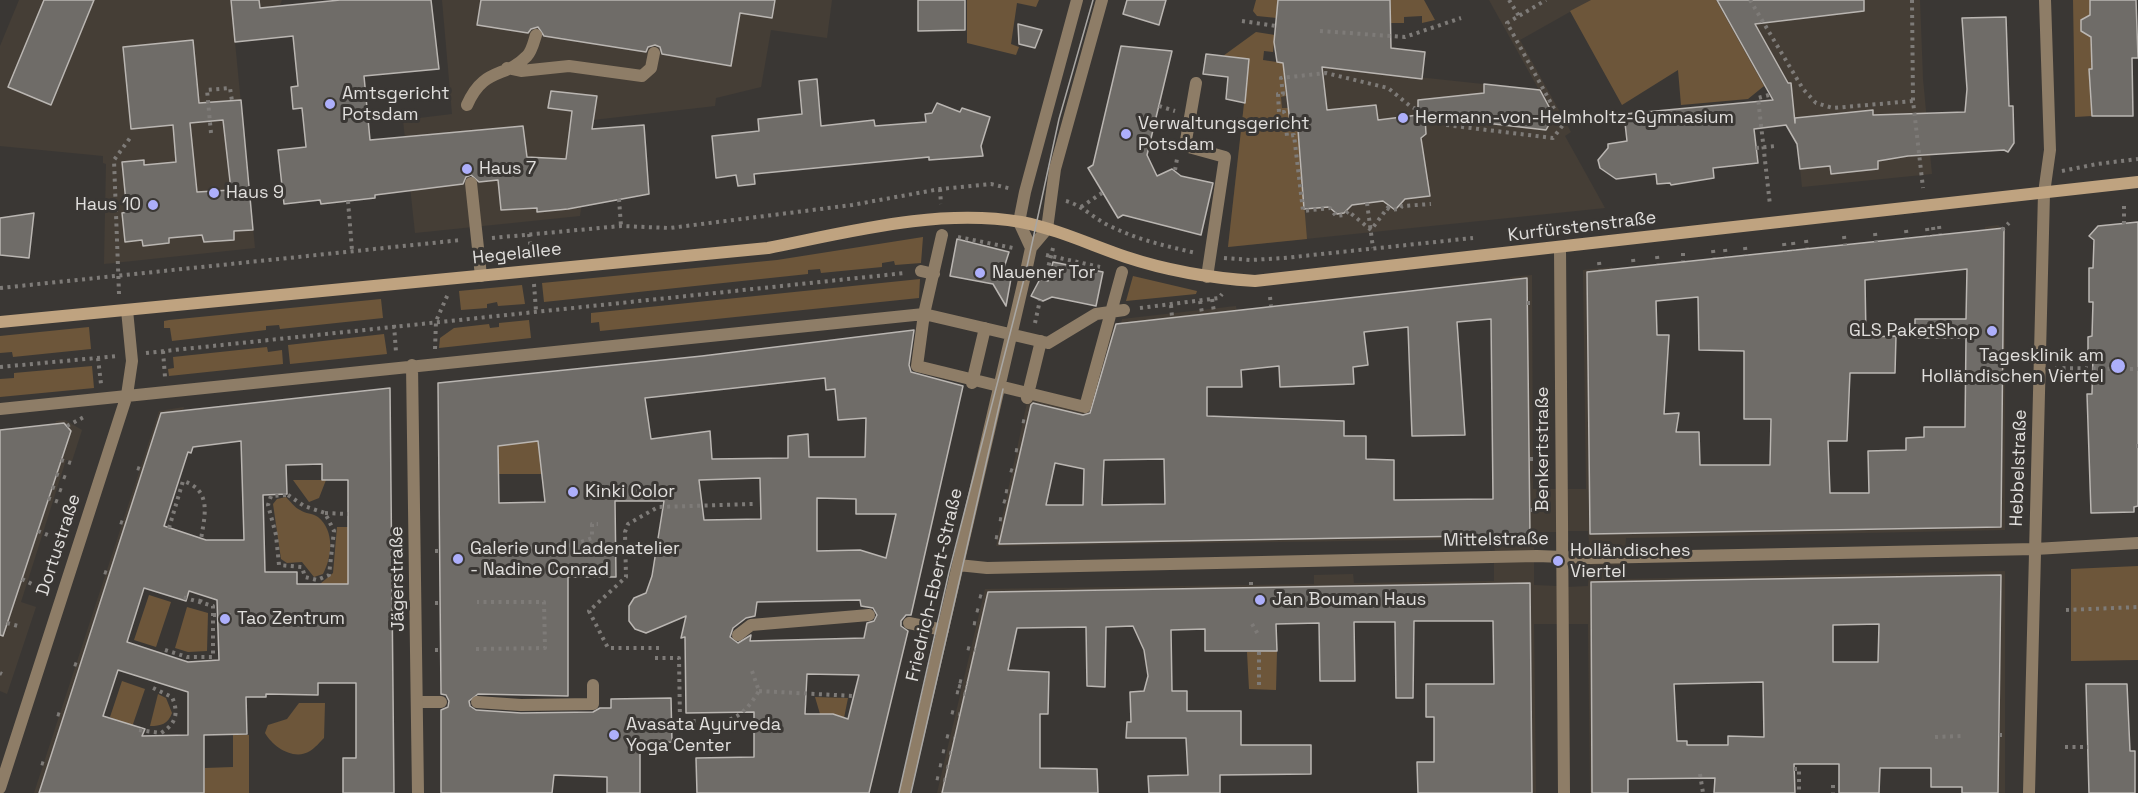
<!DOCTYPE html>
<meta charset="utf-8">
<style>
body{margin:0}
canvas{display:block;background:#3a3734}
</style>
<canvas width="2138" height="793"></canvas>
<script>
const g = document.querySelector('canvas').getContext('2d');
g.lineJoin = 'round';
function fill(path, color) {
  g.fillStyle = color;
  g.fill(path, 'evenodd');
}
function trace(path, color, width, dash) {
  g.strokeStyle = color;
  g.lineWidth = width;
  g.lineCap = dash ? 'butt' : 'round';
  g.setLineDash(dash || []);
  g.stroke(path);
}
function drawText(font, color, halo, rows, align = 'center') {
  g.font = font + ' "Space Grotesk",sans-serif';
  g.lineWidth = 6;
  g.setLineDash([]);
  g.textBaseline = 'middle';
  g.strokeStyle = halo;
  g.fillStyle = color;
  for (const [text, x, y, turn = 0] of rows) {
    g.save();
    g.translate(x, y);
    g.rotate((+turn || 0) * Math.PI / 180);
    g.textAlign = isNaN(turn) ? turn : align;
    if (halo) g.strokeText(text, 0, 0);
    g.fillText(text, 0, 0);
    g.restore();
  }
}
const built = new Path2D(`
 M19 0H282L266 39 235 42 255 248 104 264 106 164 103 163V156L0 146V46Z
 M442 0H832L827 38 771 30 761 87 716 98 715 106 593 120 580 216 415 233 403 120 452 114Z
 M1489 0H1591L1520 40 1571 132 1565 136 1605 208 1228 247 1249 59 1539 90Z
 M1716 0H1920L1923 79 1932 174 1802 187 1791 83 1764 87Z
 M1998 225 2005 232V530L1626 538 1625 552H1590L1588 531H1566L1565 489H1586L1583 270 1612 267 1616 516 1989 509 1985 227Z
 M1532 275 1533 489H1556V532H1534V552L1495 553 1494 539 996 546 1028 398 1088 413 1111 324 1121 323 1122 319 1236 306 1239 330 1107 430 1053 417 1030 522 1512 511 1510 277Z
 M184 407 63 793H34L159 411Z
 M65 420 82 430 72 461 66 460 21 602 36 607 7 694 0 691V595L56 421Z
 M1534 561V585L1557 586V624H1534L1536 793H1515L1514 603 1009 614 966 793H937L985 589 1314 584V575L1353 574 1354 583 1494 581V562Z
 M1590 563H1625L1626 579 2005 571V793H1988L1989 592 1608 599 1610 793H1590L1588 624H1566V587L1588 586Z`);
const green = new Path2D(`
 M967 0H1039L1036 7 1017 3 1011 44 1019 47 1016 55 967 43Z
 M1256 0H1278L1277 18 1257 16 1253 11Z
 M1390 0H1424L1435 20 1422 23V16L1404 17V23H1391Z
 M1591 0H1716L1764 86 1748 99 1681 105 1678 70 1622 105 1570 11Z
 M2073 0H2090V17L2081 20V31L2091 35 2092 69 2089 70 2092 116 2075 117Z
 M1256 32 1275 35 1273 52 1264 51 1263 60 1283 63 1286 96 1281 97 1282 108H1288L1291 131 1298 130 1307 239 1228 247 1249 59 1223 56Z
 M923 237 921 263 895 265 894 261 882 263V267L821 273 820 269 808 270V274L544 302 542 283 777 260Z
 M1133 276 1197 291 1196 294 1126 301Z
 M920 279 919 298 600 331 599 322 591 323V313Z
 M522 285 525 304 498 306 497 302 487 304V308L461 310 459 291Z
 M381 299 383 318 280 329 279 325 266 326V330L172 341 170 328H164V321L169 320Z
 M529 320 531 338 439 348 440 338 454 328 489 324 490 328 499 327V323Z
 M89 327 91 349 13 357 12 352 0 353V336Z
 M384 334 387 354 290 364 288 345Z
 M267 347 268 352 282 350 283 364 169 376 168 369 174 368 173 357Z
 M92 366 94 388 0 397V379L14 378V373Z
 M494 433 538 441 542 474H485Z
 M293 480H326L319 498 309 502Z
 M286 497C290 501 295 508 300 510 306 514 312 513 318 517 335 531 332 557 323 574L314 577 302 562 287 563 281 559 273 504 277 499Z
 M337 527H348V584H320L333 573Z
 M2138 566V660L2071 661V569Z
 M149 595 171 602 156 647 134 640Z
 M187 607 208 613 207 651 188 652 175 648Z
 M1277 651 1276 690 1249 689 1247 652Z
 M122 681 145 689 132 727 110 717Z
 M158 694 166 698 172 713C168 724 161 726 150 726Z
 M815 697 848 698 844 718 820 714Z
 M299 703H325L324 738C320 742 315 748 310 751 294 761 273 747 265 733L268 725 287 719Z
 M233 734 249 735V793H204L205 768 233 767Z`);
const building = new Path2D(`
 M44 0H94L51 105 8 87Z
 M231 0H259L260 8 340 0H431L439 69 364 76 370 140 523 126 527 157 566 159 572 111 548 108 551 91 597 96 592 129 644 125 649 194 568 209 537 212V208L501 210 498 180 479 182 471 175 466 177 463 184 375 195V198L321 204 320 200 284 204 278 150 306 147 302 108 293 109 291 87 298 86 293 36 235 42Z
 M481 0H775L772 18 740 13 731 66 662 54 660 47 655 45 648 47 646 52 544 36 538 27 531 29 528 33 477 25Z
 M918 0H965V30L918 31Z
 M1127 0H1166L1159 25 1123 14Z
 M1278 0H1390L1391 48 1425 52 1422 79 1322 67 1327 110 1376 105 1378 120 1418 115V100L1484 93V84L1540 90 1554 116 1546 130 1425 116 1426 134 1421 138 1430 196 1405 199 1395 210 1383 201 1352 205 1344 213 1337 214 1329 207 1304 209 1298 130 1291 131 1283 63 1277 62 1274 42Z
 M1717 0H1864V11L1755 24 1788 83H1791L1795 123V118L1873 110V115L1965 112 1967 89 1962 18 2006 17 2009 106H2013L2014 143 2008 152 2004 150 1908 156 1878 161V169L1831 174 1830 166 1800 169 1797 144 1786 125 1754 129 1758 163 1713 168 1714 178 1671 185 1670 183 1657 184 1656 174 1616 179 1600 168 1598 160 1608 148V144L1627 141 1624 114 1773 100Z
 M2090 0H2136L2138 58H2132L2133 116H2092L2089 69H2092L2091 37 2081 31V20L2090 15Z
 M1018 24 1042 30 1035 48 1019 44Z
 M193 40 199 103 241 100 253 230 234 231V240L204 242 202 235 169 238V243L143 246 142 240 125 242 122 213 127 212 122 162 144 160V165L176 162 173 125 131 129 123 47ZM223 120 231 190 197 192 190 123Z
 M1121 46 1172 51 1147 155 1157 176 1172 169 1181 176 1213 183 1201 235 1123 215 1118 218 1088 168 1093 165Z
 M1206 54 1249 59 1245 103 1226 99 1228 77 1203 74Z
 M817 79 821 126 874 120 875 126 926 122 925 114 932 113 937 103 960 112 962 108 990 117 981 146 983 156 929 160V157L754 174 755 184 738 186 736 175 716 178 712 136 759 131 758 119 802 114 799 81Z
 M34 213 29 258 0 255V218Z
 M2138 222V506L2134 507V512L2091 513 2087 394H2092L2093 355 2088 353V337L2092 336 2093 302H2089V268H2093L2094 240 2089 236 2098 226Z
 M2004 228 2001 527 1590 534 1587 272ZM1967 269 1966 319H1915V338H1966L1965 427H1924V437L1906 438V450L1868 451 1869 493H1830L1828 441H1847L1850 373H1895L1896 336 1866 337 1865 280ZM1698 297 1699 350 1744 351V419H1771L1770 465H1700L1699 432H1676L1679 413 1664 414 1669 335H1657L1656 301Z
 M957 239 1009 252 1003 271 1012 273 1006 306 993 284 950 276Z
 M1053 262 1103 272 1096 306 1052 297 1043 301 1031 296 1040 279 1048 281Z
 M1527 278 1530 535 999 544 1031 405 1033 403 1083 415 1090 413 1116 324ZM1491 319 1493 499 1394 500V460L1366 459V436H1344V421L1207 416V387H1242L1241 370 1279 366 1280 387 1354 384 1353 367 1368 365 1364 332 1408 327 1412 436 1465 435 1457 322ZM1164 459 1165 504 1102 505 1104 460ZM1055 463 1084 469 1083 505H1046Z
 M914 330 909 365 911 372 963 386 911 615H906L901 621V626L908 631 869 793H697L696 758 754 757V712L686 713 685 637 681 638 686 616 646 633 635 629 629 621V606L634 598 646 593 652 576 664 501H615L616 577H568V696L478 694 469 701 470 706 476 710 521 713 593 712 600 708H611V699L671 698 672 742 640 743V793H607V777L554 775 552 793H441V710L448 707 449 701 446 695 441 694 438 383 702 356ZM825 378 826 390 835 389 838 420 866 418 865 457H809L808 434 788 436V458L712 459 710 431 651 439 645 398ZM538 441 545 502 499 503 498 446ZM760 478 761 519 704 520 699 480ZM817 498 856 499V514H896L886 558 860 550 817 551ZM860 600 861 606 873 608 877 615 874 621 867 623 864 638 750 641 751 635 738 643 730 637 733 628 746 618 755 616 757 602ZM807 674 859 675 848 719 833 714H805Z
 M390 388 394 793H343V758H356V683H318V695L266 694V697H246L247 734 204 735V793H39L161 413ZM241 441 244 540H206L164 526 188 452 191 453 193 447ZM322 464V480H348V584H297V572H265L263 495 287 494 286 465ZM144 588 186 601 189 591 217 600 219 660 188 662 127 642ZM118 670 188 692V735L142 736 145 729 103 716Z
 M64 423 71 431 3 636 0 635V430Z
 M2001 575 1998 793H1962V787H1931V768H1880L1879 793H1839V764H1794L1795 793H1714L1715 778 1628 779V793H1592L1591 582ZM1879 624 1878 662H1833V625ZM1763 682 1764 737 1728 736V745H1687V741H1677L1674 684Z
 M1530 583 1532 793H1418L1417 762H1434V717H1426V684H1494L1493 621H1414L1413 698H1396L1395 622H1354L1355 681H1320L1319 623 1276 624 1277 651H1205V629L1171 630 1172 691H1187V711H1241V745H1311V774L1220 775V793H1149L1148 776 1188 775 1186 738H1126L1127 722H1131L1130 692 1144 691 1148 676 1144 650 1133 626 1106 627 1105 687 1087 686 1086 627 1017 628 1008 670 1049 672 1048 714H1040V768L1097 769 1098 793H942L988 592Z
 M2086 684H2127L2130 751H2135V793H2089Z`);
const path = new Path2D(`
 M1509 0 1519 16
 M1750 0 1803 89 1816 103 1833 108 1913 101 1923 188
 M1912 0 1913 101
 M1242 21 1276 26
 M1320 31 1405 37 1461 18
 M1769 95 1758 98 1770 205
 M1159 106 1175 111
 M211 133 207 90 230 88 232 101
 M1756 148 1775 146
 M1175 170 1177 159
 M2062 171 2097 164 2138 159
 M940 189 941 204
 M619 199 621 226
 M348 201 352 250
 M1066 201C1082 205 1094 219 1110 226 1138 240 1166 246 1196 253
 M1367 203 1373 248
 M1389 206 1371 230 1348 211 1345 215 1336 216 1330 208 1303 211 1294 135 1287 136 1284 112 1279 113 1278 94H1283L1281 78 1326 73 1388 88 1410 106 1446 125 1553 138 1563 125 1507 23 1546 0
 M2124 206V224
 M1081 207 1102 193
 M1387 208 1390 210 1400 209 1402 206 1431 204
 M1939 226 1940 234
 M1933 227 1934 235
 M1927 228 1928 236
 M1906 230 1907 238
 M2002 230 2009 223
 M1875 233 1876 242
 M529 234 531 250
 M1844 236 1845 245
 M958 237 1013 248
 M492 238 621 226 670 228 852 205 940 189 991 184 1012 189
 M1806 240 1807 248
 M1793 242 1794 250
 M1784 243 1785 251
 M1745 247 1746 255
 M1725 249 1726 257
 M1713 250 1714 258
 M1683 253V261
 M1046 255 1100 267
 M1657 256 1658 264
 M1224 258 1251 260 1284 258 1473 238
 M1633 259 1634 266
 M1599 262 1600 270
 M1045 280 1053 248
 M534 284 536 311
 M0 288 461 240
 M119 294 114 160 130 138
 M1270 297 1271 306
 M1212 299 1214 312
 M1200 301 1202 313
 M1527 303H1534
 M1171 305 1172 317
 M1140 308 1219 298 1222 294
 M1035 323 1040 300
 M394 325 396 352
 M435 349 436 321 448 294
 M163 351 165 377
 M146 353 905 273
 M98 358 101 384
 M0 367 118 356
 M2055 368 2138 369
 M1022 421 1027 422
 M67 426 84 417
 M2136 446H2138
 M1015 450 1021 451
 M1530 459H1536
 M61 460 71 463
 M137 468 143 470
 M1010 470 1016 472
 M56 474 67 478
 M52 487 63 491
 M1005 491 1011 492
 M288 495 304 506 325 513 334 531 329 575 317 580 305 577 302 567 279 565 276 535 268 505 271 496Z
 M48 498 59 502
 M1003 501 1009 503
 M1530 510H1536
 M325 513 348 514
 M999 519 1005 520
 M120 522 126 524
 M169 528 183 481C212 490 205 515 201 539
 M38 531 48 535
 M995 537 1001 538
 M477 550 573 545 592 538V524H598
 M435 551H439
 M104 572 110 574
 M22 579 32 584
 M1251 582V588
 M979 596 986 598
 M200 602 202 595
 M435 603H440
 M976 610 983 612
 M2066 610 2138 607
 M213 615H233
 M7 623 18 626
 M973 623 980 624
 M1252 624 1259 636
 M659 648H608L589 611 626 577 625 532 628 524 658 507 753 504
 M967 648 975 650
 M476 649 545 648 544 602H477
 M165 650 187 657H213V606L182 597
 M435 650H440
 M655 658H679L680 721
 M74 664 80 666
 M752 671 759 691
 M0 673 2 674
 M959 681 967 683
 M1259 685V652
 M958 686 966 688
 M759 691 854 696
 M956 692 965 694
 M951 712 959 714
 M57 714 64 716
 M139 730 161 733C176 724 179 713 172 697L153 688
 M680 731V721C722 720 735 730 759 691
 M1999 735H2003
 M946 736 954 738
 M1935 737 1962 736
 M2065 747H2088
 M942 751 951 753
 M41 763 48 765
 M939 765 948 767
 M1794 769H1799V793
 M1700 774 1703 793
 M936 778 945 780
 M1833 785V793`);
const lane = new Path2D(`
 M1196 83 1185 146 1225 157 1207 277
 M471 183 481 276
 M909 623 943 630
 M738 635 751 625 869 615
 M418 702H441
 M477 702 521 705 593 704V685`);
const street = new Path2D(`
 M507 68 521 71 569 66 642 76 651 68 654 53
 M467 105C484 66 505 79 527 56 532 51 534 41 536 35
 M942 235 924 314 917 366 1085 407 1122 272
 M1031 248 1019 222 1025 192 1077 0
 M1560 248 1564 793
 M921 271 934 274
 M1025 276 1031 248 1047 229 1055 169 1102 0
 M412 365 418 793
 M972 383 985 328
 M1027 398 1041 341
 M0 409 924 314 1048 343 1096 314 1124 310
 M958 565 987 568 1537 556 1590 558 2035 549 2138 543
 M0 788 127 395 132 361 127 310
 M905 793 1024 280
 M2029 793 2044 193 2050 150 2045 0`);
const secondary = new Path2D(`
 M0 322 768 248C849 232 938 208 1021 222 1057 229 1091 245 1126 257 1168 271 1210 278 1255 281 1550 249 1843 213 2138 182`);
const tram = new Path2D(`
 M1025 276 1059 119 1093 0
 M899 793 949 572 1024 279
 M911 793 1003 389`);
const markers = [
 [330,104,6,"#adaffb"],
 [1403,118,6,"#adaffb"],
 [1126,134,6,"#adaffb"],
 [467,169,6,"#adaffb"],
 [214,193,6,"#adaffb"],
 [153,205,6,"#adaffb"],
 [980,273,6,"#adaffb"],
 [1992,331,6,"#adaffb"],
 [2118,366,8,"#adaffb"],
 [573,492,6,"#adaffb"],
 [458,559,6,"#adaffb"],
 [1558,561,6,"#adaffb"],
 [1260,600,6,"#adaffb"],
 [225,619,6,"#adaffb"],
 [614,735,6,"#adaffb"]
];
const poiNames = [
 ["Amtsgericht",342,94],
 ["Potsdam",342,115],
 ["Hermann-von-Helmholtz-Gymnasium",1415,118],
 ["Verwaltungsgericht",1138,124],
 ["Potsdam",1138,145],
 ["Haus 7",479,169],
 ["Haus 9",226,193],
 ["Haus 10",141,205,"right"],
 ["Nauener Tor",992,273],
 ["GLS PaketShop",1980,331,"right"],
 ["Tagesklinik am",2104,356,"right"],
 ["Holländischen Viertel",2104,377,"right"],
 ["Kinki Color",585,492],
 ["Galerie und Ladenatelier",470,549],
 ["- Nadine Conrad",470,570],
 ["Holländisches",1570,551],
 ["Viertel",1570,572],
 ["Jan Bouman Haus",1272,600],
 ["Tao Zentrum",237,619],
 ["Avasata Ayurveda",626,725],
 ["Yoga Center",626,746]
];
const streetNames = [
 ["Kurfürstenstraße",1582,227,-7],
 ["Hegelallee",517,254,-6],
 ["Benkertstraße",1543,449,-90],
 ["Hebbelstraße",2019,468,-88],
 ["Mittelstraße",1496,540,-1],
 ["Dortustraße",59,545,-72],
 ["Jägerstraße",398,579,-91],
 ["Friedrich-Ebert-Straße",935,585,-77]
];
fill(built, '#453e36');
fill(green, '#6d563a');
fill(building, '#6f6c68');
trace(building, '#bab6b2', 1.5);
trace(path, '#7e7b78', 4, [3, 4.5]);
trace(lane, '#8e7d67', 12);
trace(street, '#8e7d67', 12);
trace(secondary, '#bfa380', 12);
trace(tram, '#a9a7a4', 1.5);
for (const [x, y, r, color] of markers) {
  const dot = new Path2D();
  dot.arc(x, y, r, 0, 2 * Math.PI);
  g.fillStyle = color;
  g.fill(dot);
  trace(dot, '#3a3734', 2);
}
drawText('18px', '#e0dedc', '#3a3734', poiNames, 'left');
drawText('18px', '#e0dedc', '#3a3734', streetNames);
</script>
